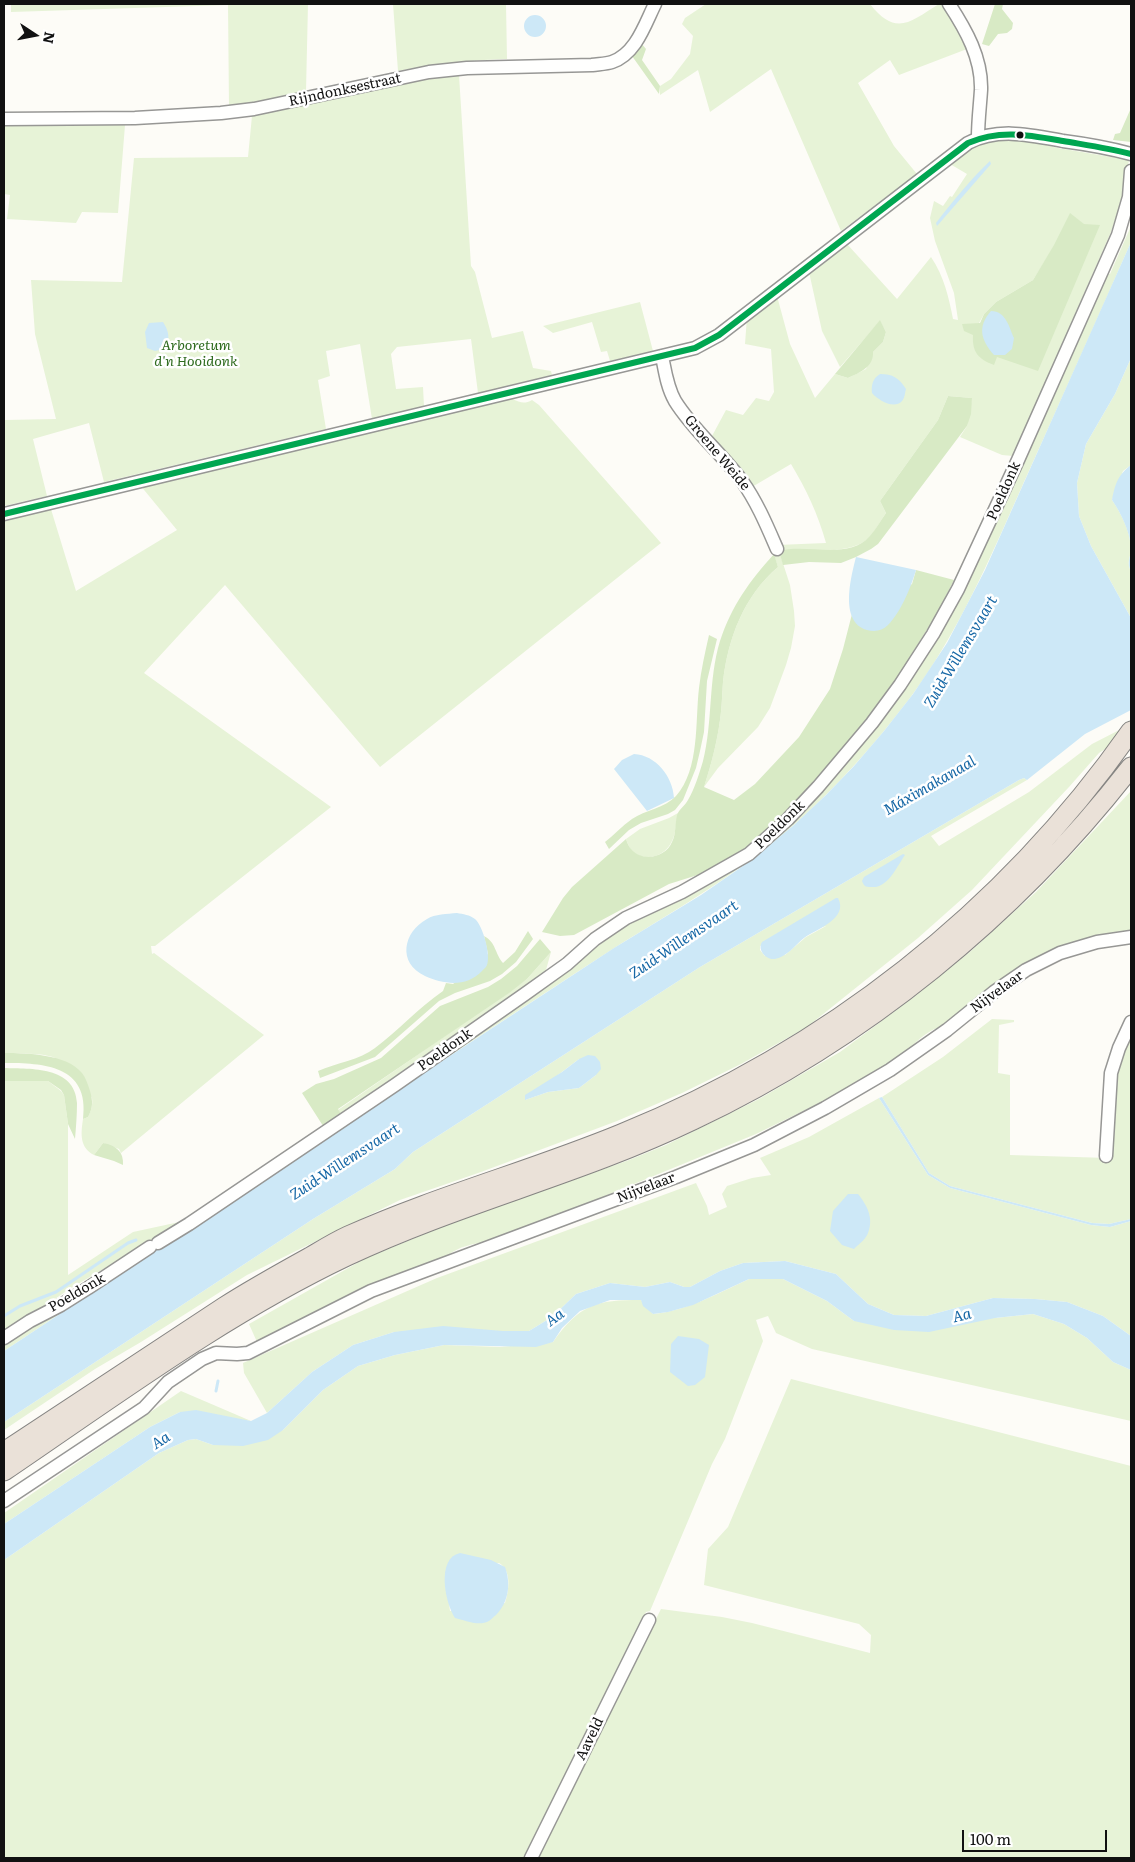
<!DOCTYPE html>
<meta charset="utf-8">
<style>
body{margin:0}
#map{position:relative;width:1135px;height:1862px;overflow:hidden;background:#fdfcf7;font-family:Literata,serif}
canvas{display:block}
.frame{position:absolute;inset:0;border:5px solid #111;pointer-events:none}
.north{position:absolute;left:10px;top:10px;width:50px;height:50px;-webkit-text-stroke:4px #fff;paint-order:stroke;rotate:101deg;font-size:14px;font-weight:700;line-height:20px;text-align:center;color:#111}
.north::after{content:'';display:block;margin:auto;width:18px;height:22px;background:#111;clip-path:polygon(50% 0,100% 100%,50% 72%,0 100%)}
.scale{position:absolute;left:962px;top:1830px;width:145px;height:22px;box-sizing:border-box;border:2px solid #111;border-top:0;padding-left:6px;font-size:15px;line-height:18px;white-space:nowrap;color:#111;-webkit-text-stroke:4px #fff;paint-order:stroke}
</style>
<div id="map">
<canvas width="1135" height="1862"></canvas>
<div class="frame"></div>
<div class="north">N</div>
<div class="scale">100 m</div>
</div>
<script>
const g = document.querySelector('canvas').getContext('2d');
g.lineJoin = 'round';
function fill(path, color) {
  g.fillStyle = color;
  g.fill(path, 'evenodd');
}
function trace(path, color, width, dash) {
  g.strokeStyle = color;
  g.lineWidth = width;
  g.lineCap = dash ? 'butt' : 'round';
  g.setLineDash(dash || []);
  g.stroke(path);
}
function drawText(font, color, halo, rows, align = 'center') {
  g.font = font + ' Literata,serif';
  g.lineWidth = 5;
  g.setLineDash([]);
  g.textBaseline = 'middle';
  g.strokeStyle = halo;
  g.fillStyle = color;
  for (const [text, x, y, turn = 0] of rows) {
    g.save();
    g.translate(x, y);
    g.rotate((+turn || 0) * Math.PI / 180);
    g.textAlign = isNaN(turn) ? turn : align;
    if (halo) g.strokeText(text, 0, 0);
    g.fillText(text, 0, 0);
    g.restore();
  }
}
const green = new Path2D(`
 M11 4H308L306 91 246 105 229 107 228 5 11 12Z
 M393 4H506L507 59C470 60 434 64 398 71Z
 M706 4H870C896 37 910 22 939 4H944L967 49 899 75 890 60 858 83 894 146 917 174 841 231 771 69 710 112 698 70 660 95V86L671 79 690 54 693 36 682 24 685 18Z
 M459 75 471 266 475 272 492 338 523 331 533 368 551 371 552 375 478 393 471 339 397 347 391 354 396 389 423 387 424 406 372 419 360 344 326 351 330 376 318 380 326 429 104 482 89 423 33 439 47 496 4 506 5 420 56 419 35 334 31 280 122 282 134 158 248 157 252 116 418 80Z
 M4 125H125L118 213 82 212 76 223 7 219 10 195 4 194Z
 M998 139 1026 140 1058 148 1129 160 1123 195 1111 232 1013 456 1002 455 960 437 967 426 972 398 948 396 938 420 880 501 886 513C881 520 876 529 871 536 853 556 804 550 779 551L790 585 794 611 795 626 791 648 786 665 770 708 758 727 718 768 704 787C711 765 717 743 720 720 722 707 722 695 723 682 728 638 744 596 778 567L771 547 777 545 826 543C818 514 806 489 791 464L752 487 712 436 726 410 743 415 756 398 769 401 774 392 771 349 745 344 747 317 777 296 790 344 815 398 835 374 848 378 866 369 873 352 883 342 886 332 880 321 840 367 822 331 809 272 847 244 897 299 931 257C944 276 949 298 953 319L958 320 954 293 935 241 930 218 934 201 943 206 950 196 952 197 967 174 950 164 972 147ZM1070 214 1083 224 1091 226 997 356 973 342V334L984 314 996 302 1033 280 1055 245Z
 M1131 226V242C1096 322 1060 402 1024 482 991 556 959 632 910 698 875 744 837 787 794 825 741 872 679 908 619 945 575 973 532 1002 489 1030 327 1137 165 1244 4 1351V1344L207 1214 528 999 627 924 699 891 751 856 935 635 1106 272 1110 274Z
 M640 302 653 351 610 361 607 351 601 352 592 322 553 333 543 326Z
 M1131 358V465L1123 471 1112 500C1121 513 1130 531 1131 548 1131 557 1126 563 1131 571V618L1091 546 1079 516 1077 483 1086 444 1115 394Z
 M509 399H513C520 403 525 404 532 400L539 405 661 543 380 767 225 585 144 673 331 807 155 946H151L152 954 154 953 264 1035 121 1153 119 1149 103 1143 94 1155C79 1147 81 1133 83 1119L88 1117C91 1111 93 1105 92 1098 90 1093 60 1060 55 1058 44 1053 16 1053 4 1053V518L50 506 76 591 177 530 140 485Z
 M1131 724 1116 742 1099 753 1069 787 972 890 918 938 807 1027 741 1064 682 1093 617 1121 481 1172 400 1200 247 1275 141 1342 95 1369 4 1430V1422L313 1219 395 1169 413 1152 700 967 1019 780 1024 778 1027 780 931 836 939 846 1029 792 1092 744ZM826 926 806 937 785 955 765 956 760 950V946ZM579 1059 596 1075 579 1088 548 1092 525 1100Z
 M1131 791V934L1058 948 943 1027C931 1027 912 1044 907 1054L846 1090 756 1134 495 1241C480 1242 455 1246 446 1258L257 1342 249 1324 366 1258 447 1225 629 1160 666 1145 759 1099 840 1052 914 997 971 951 1036 892Z
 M678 813C676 822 676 835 671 843 664 857 643 863 631 850 629 847 627 842 626 839L640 829 669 818Z
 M551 952 544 977 343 1117 338 1110 527 979Z
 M992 1019 1014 1020V1022L999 1025 998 1073 1010 1075V1155L1108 1158C1112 1118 1113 1076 1129 1038L1131 1039V1219L1109 1224 1092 1223 950 1186 929 1173 882 1097 943 1057Z
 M35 1080 48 1081 61 1091 64 1095 68 1124V1275L133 1232 184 1221 68 1290 4 1334V1081Z
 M879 1098 928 1175 950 1188 1091 1225 1110 1227 1131 1221V1336L1103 1316 1067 1302 1035 1299 993 1298 926 1316 894 1315 868 1304 836 1274 785 1261 743 1263 720 1271 690 1287H684L670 1282 645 1287 610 1283 576 1294 552 1317 529 1331 394 1332 353 1345 312 1372 267 1413 244 1373 243 1363 437 1278 696 1183 707 1206 709 1215 727 1207 722 1194 727 1186 752 1178 771 1175 760 1158 809 1137Z
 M749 1279H783L827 1301 854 1321 995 1318 1033 1314 1064 1324 1087 1338 1113 1362 1131 1370V1421L812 1349 776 1333 768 1316 756 1320 763 1341 725 1439 712 1464 650 1611 646 1612 524 1858H4V1560L159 1453 188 1440 196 1439 213 1445 283 1430 323 1390 358 1366 395 1355 444 1345 500 1347 553 1342C580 1304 596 1300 641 1300L653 1314C687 1311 718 1293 749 1279ZM499 1563C512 1571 509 1590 505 1603L450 1611 445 1573Z
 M791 1379 1131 1466V1858H536L661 1609 722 1617 752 1623 870 1653 871 1635 859 1624 704 1585 708 1549 728 1527Z
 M181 1391 251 1421 180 1412 150 1427 4 1524V1513Z`);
const forest = new Path2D(`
 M995 4H1003L1002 9 1013 23 1012 29 1007 33 998 34 989 46 982 44Z
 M641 43 646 49 642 60 660 86 659 94 632 56Z
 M1131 108V142L1113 140 1115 134 1120 133Z
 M1070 213 1084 224 1100 225 1038 371 997 357 994 365C978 359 972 352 973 335L964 331 962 324 980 323 984 314 996 302 1033 280 1054 245Z
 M880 320 886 332 883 342 873 352C874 367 859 373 848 378L835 374Z
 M948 396 972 398 971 414 967 426 878 544 871 549 856 557 841 563 809 562 783 565 779 551C807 543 848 561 870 536 876 529 881 520 886 513L880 501 938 420Z
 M774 554 778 567C744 596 728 638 723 682 722 694 722 707 720 720 717 743 711 765 704 787L734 800 755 784 799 737 830 689 843 649 852 614 855 621 912 584 916 570 954 580 938 612 888 692 857 733 819 779 751 849 704 873 669 884 574 935 560 936 542 932 563 898 572 887 626 839C627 842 629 847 631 849 643 863 666 857 672 842 676 834 675 824 677 815 679 809 685 806 688 800 695 788 699 774 703 761 713 722 708 680 720 641 732 605 749 582 774 554Z
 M709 635 717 639 707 681 704 732 700 751 696 768 683 800 675 810 668 814 641 823 629 830 609 849 605 842C614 835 622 826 632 819 645 810 665 808 676 796 700 769 695 721 699 688 701 670 705 653 709 635Z
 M528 931 533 939 516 962 502 974 490 981 455 993 439 1001 375 1057 320 1078 318 1071C336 1063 360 1060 375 1048 398 1031 418 1008 443 991L446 983 453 984 488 954 484 936C496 942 495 954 503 963L515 952Z
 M540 939 551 952 527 979 509 993 338 1109 343 1117 325 1129 302 1093 316 1084 334 1079 381 1058 440 1006 488 987 501 979 517 966Z
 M4 1053C26 1053 67 1054 82 1073 86 1078 88 1085 90 1091 93 1101 93 1108 88 1117L83 1119C90 1065 43 1063 4 1063Z
 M4 1068C31 1069 75 1066 77 1103 77 1115 76 1127 75 1139L68 1124 64 1095 61 1090 48 1081H4Z
 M103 1143C116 1145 124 1152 123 1165L114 1161 94 1155Z`);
const water = new Path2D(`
 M524 26a11 11 0 1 1 22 0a11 11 0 1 1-22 0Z
 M990 161 991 164 937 226 936 223C953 201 970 180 990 161Z
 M1131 242V358L1115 394 1086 444 1077 483 1079 516 1091 546 1131 618V710L1085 734 1027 780 1024 778 1019 780 700 967 413 1152 395 1169 313 1219 4 1422V1351L319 1142 614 948 701 895 753 859 794 825 826 795 854 766 884 731 913 694 947 643 985 570Z
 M991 311C1006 311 1009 327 1014 338L1012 349 1005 355H994C981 340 977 327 991 311Z
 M163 322C169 331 171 340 164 349L155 351 147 348 145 332 149 323Z
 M880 374C893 374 899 378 906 389 905 392 905 398 902 401 894 410 878 400 872 393 871 385 873 378 880 374Z
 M1131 465V515L1130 517 1131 524V571C1126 563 1131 557 1131 548 1130 532 1121 513 1112 500 1115 484 1118 475 1131 465Z
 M856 557 916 570C911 587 901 612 888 625 882 631 875 632 867 630 839 622 851 577 856 557Z
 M634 754C656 755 673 777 674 798L647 811 614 769 622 760Z
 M903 854 905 855C897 866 888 889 871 887 865 887 864 886 862 881L864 877Z
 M836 898H838C849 919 816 929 804 938 795 945 787 957 775 959 766 960 757 950 762 942Z
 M457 913C463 914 470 915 475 919 483 926 491 955 487 965 486 968 483 969 482 971 466 988 443 984 425 976 397 963 403 932 427 919 435 914 447 914 457 913Z
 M588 1055 595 1056 600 1062 601 1069 596 1075 579 1088 548 1092 525 1100V1095L562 1072 579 1059Z
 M882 1097 929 1173 950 1186 1092 1223 1109 1224 1131 1219V1221L1110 1227 1091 1225 950 1188 928 1175 879 1098Z
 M848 1194H858C867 1205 874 1218 868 1233 866 1239 859 1244 854 1249L842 1245 830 1231 833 1211Z
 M785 1261 836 1274 868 1304 894 1315 926 1316 993 1298 1035 1299 1067 1302 1103 1316 1131 1336V1370L1113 1362 1087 1338 1064 1324 1033 1314 995 1318 929 1332 894 1330 854 1321 827 1301 783 1279H749L693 1305 668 1312 653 1314 643 1306 641 1300H610L580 1311 562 1328 553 1342 536 1347 444 1345 395 1355 358 1366 323 1390 283 1430 268 1440 243 1446 213 1445 196 1439 188 1440 159 1453 4 1560V1524L150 1427 180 1412 196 1410 251 1421 267 1413 312 1372 353 1345 394 1332 443 1326 503 1331H529L552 1317 576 1294 610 1283 645 1287 670 1282 684 1287H690L720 1271 743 1263Z
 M678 1336 699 1339 709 1345 705 1377 695 1385 688 1386 670 1372 671 1344Z
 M460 1553 491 1560 505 1567C511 1583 509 1602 496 1615 493 1617 490 1621 487 1622 477 1626 464 1620 455 1618 445 1603 436 1558 460 1553Z`);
const stream = new Path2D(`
 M4 1316 20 1306 56 1292 128 1243 136 1240
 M216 1391 218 1381`);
const minor = new Path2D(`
 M949 4C966 30 982 58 981 90 980 106 978 121 978 137
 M4 119 135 118 221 113 254 109 429 72 467 68 592 65C598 64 606 64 612 62 636 54 645 24 655 4
 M662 356C665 371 667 387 675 401 693 430 721 453 742 481 757 502 767 526 777 549
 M4 514 695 348 719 335 968 143C998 127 1031 135 1063 141 1086 144 1109 148 1131 154
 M1106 1156 1111 1073 1119 1048 1131 1022
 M158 1243 189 1224 395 1085 525 994 567 964 595 939 626 918 682 892 749 854 788 819 818 787 872 723 900 685 933 634 958 589 1018 460 1118 235 1129 197 1131 171
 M4 1338 30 1321 61 1305 88 1288 150 1247
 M4 1501 144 1408 168 1382 202 1359 216 1353 237 1354 248 1353 371 1291 676 1177 754 1145 825 1108 890 1070 947 1030 994 992 1026 970 1060 953 1097 942 1131 937
 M531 1858 649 1620`);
const highway = new Path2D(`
 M4 1452 224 1307C252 1289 281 1273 310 1257 322 1250 335 1242 348 1236 437 1196 531 1171 621 1134 826 1051 1004 912 1131 731
 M4 1471C116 1395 225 1314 347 1256 459 1203 581 1174 693 1120 864 1039 1015 916 1131 767`);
const bus1 = new Path2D(`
 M4 514 695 348 719 335 968 143C1000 129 1029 135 1063 141 1086 145 1108 148 1131 154`);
const markers = [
 [1020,135,4.5,"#111"]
];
const streetNames = [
 ["Rijndonksestraat",345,90,-12],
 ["Groene Weide",717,453,50],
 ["Poeldonk",1004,491,-66],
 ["Poeldonk",780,825,-44],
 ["Nijvelaar",997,992,-36],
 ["Poeldonk",445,1050,-35],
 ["Nijvelaar",646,1188,-21],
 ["Poeldonk",77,1293,-30],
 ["Aaveld",590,1739,-64]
];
const parkNames = [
 ["Arboretum",196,346],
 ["d'n Hooidonk",196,362]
];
const waterNames = [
 ["Zuid-Willemsvaart",961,652,-59],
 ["Máximakanaal",930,786,-30],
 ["Zuid-Willemsvaart",684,940,-34],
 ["Zuid-Willemsvaart",345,1162,-33],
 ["Aa",962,1316,-13],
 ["Aa",555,1318,-36],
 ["Aa",161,1441,-33]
];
fill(green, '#e7f3d7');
fill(forest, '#d8eac5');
fill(water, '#cde8f7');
trace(stream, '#cde8f7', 3);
trace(minor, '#979795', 15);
trace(highway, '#858482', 21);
trace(minor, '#fffffe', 12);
trace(highway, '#eae1d8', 19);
trace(bus1, '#00a651', 6);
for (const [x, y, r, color] of markers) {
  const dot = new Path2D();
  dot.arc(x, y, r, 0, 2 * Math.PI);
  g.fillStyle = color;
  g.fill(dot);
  trace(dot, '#fff', 2);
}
drawText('14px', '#111', '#fff', streetNames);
drawText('italic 14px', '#2f6b1f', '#fff', parkNames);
drawText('italic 15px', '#1768a6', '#fff', waterNames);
</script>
